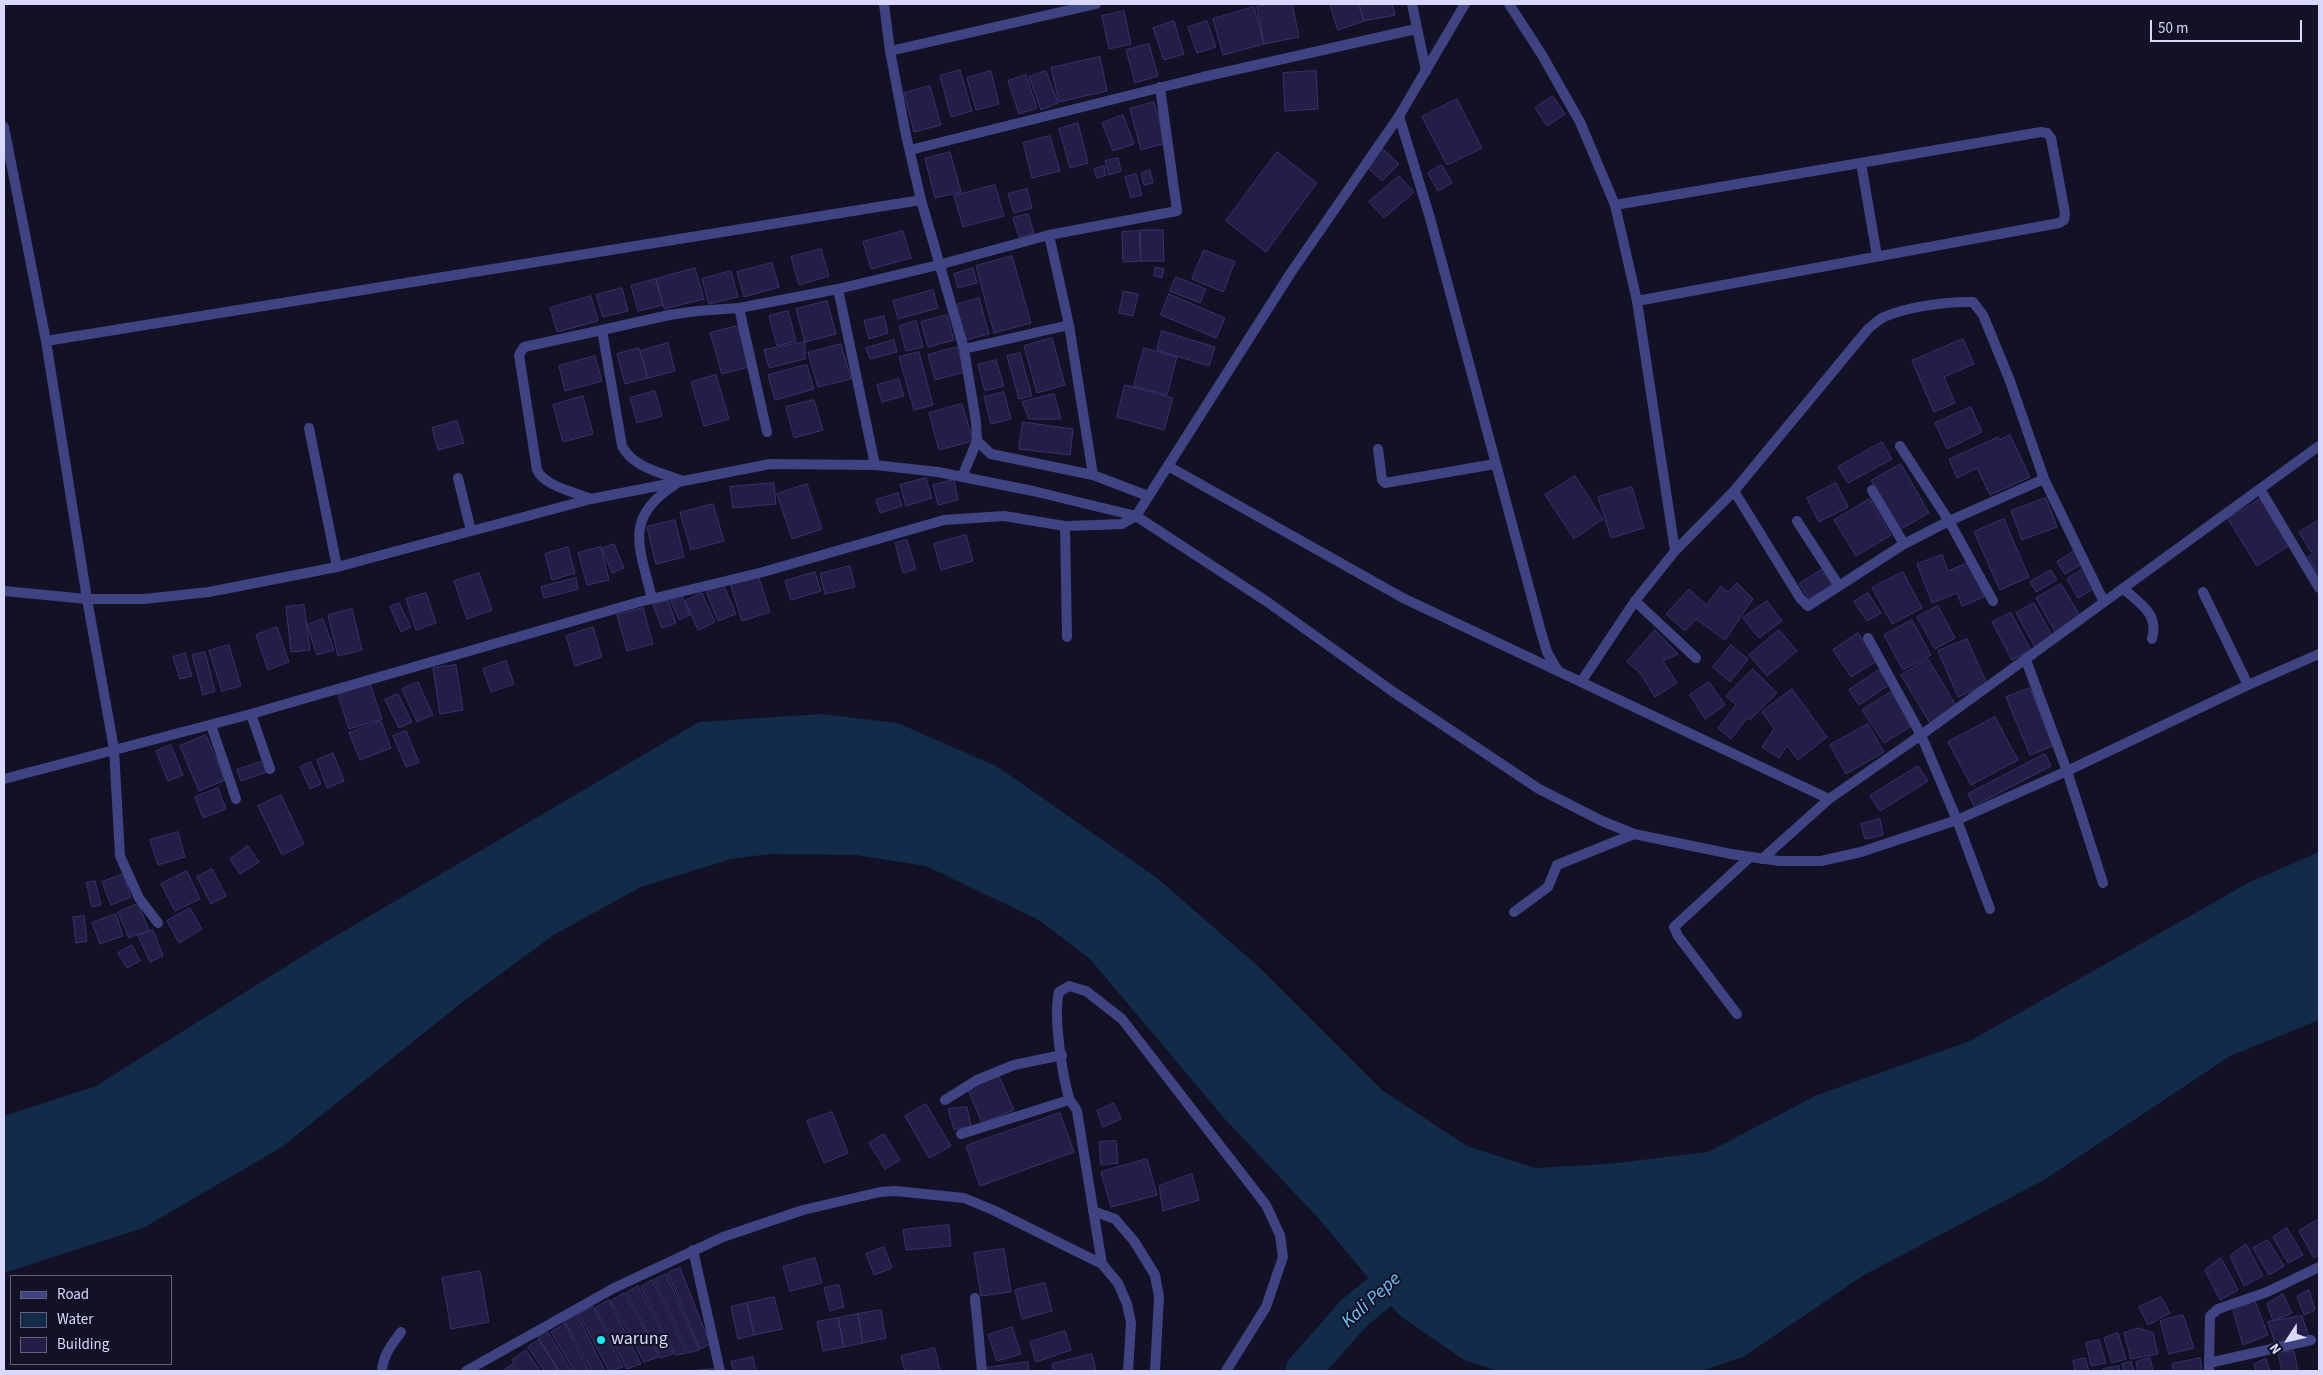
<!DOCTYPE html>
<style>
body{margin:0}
#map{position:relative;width:2323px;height:1375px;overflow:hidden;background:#121125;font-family:"Source Sans 3",sans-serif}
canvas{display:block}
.frame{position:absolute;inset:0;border:5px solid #d8d8fc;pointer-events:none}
.legend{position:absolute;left:10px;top:1275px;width:162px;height:90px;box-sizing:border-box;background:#121125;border:1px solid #61617b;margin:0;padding:6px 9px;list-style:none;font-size:15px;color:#d8d8fc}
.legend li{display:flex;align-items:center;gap:10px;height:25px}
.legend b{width:25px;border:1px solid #61617b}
.north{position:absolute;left:2263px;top:1315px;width:50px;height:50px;-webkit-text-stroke:4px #121125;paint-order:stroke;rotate:235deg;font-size:14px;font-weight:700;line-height:20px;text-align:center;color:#d8d8fc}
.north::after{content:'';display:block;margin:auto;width:18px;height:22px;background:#d8d8fc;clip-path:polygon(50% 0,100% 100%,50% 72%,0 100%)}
.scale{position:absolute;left:2150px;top:20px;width:152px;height:22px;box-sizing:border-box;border:2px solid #d8d8fc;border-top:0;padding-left:6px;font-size:15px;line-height:18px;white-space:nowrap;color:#d8d8fc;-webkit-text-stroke:4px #121125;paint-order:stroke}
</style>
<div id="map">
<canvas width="2323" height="1375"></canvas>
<div class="frame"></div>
<ul class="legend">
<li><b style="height:6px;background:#3f4381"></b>Road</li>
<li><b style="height:14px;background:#122b48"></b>Water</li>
<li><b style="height:14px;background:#221e45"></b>Building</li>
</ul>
<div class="north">N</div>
<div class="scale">50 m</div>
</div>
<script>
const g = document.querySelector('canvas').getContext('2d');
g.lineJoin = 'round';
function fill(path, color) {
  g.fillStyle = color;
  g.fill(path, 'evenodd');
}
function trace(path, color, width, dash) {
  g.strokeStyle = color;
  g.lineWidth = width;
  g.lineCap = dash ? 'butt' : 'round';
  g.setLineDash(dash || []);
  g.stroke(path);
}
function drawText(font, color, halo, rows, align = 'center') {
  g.font = font + ' "Source Sans 3",sans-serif';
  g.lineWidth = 4;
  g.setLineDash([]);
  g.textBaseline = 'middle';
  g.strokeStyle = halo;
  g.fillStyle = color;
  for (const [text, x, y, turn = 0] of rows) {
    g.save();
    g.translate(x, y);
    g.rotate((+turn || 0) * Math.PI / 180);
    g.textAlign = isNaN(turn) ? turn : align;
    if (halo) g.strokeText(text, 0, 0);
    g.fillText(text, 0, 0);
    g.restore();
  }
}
const water = new Path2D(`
 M821 714 898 723 998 767 1157 878 1258 966 1382 1090 1467 1146 1535 1168 1608 1164 1708 1152 1817 1095 1970 1041 2248 883 2319 852V1020L2230 1056 2044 1180 1864 1275 1743 1357 1701 1371H1498L1464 1360 1399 1315 1320 1220 1225 1119 1090 959 1039 920 926 866 856 855 770 854 731 859 641 887 555 934 465 1000 282 1147 143 1228 4 1273V1116L96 1086 312 950 699 722Z`);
const river = new Path2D(`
 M1303 1371 1354 1313 1419 1260`);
const building = new Path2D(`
 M1272 4H1292L1299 37 1264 44 1257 7Z
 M1330 4H1358L1364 21 1338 30Z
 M1360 4H1392L1395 15 1364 21Z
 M1254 7 1264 44 1223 55 1213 19Z
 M1124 11 1131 44 1109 49 1102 16Z
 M1174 21 1184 54 1164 60 1153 28Z
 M1207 21 1216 47 1197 53 1188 27Z
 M1149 44 1158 76 1135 83 1126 50Z
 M1100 57 1107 91 1059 102 1051 68Z
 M960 70 972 111 951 117 940 76Z
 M991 71 999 104 976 110 967 78Z
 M1046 71 1058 103 1041 110 1029 77Z
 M1316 71 1318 109 1285 111 1283 73Z
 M1026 75 1037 108 1019 114 1008 81Z
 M930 86 941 125 914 132 904 93Z
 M1553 96 1565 114 1547 126 1535 108Z
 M1457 99 1482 148 1447 165 1422 117Z
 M1154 102 1166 143 1141 150 1130 109Z
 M1123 115 1134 144 1113 151 1102 123Z
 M1078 123 1088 163 1070 168 1059 129Z
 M1050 136 1060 171 1032 178 1023 143Z
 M1383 149 1399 164 1382 181 1366 166Z
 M950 152 961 192 935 198 925 159Z
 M1277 152 1317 183 1266 252 1226 221Z
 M1118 158 1121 171 1109 175 1105 161Z
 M1442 165 1452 183 1438 191 1428 173Z
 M1104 166 1106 175 1097 178 1094 169Z
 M1150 170 1153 183 1144 185 1141 173Z
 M1136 174 1142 195 1131 198 1125 177Z
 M1399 176 1414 192 1384 218 1369 202Z
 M995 185 1004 216 963 227 954 196Z
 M1027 189 1032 208 1014 213 1008 194Z
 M1028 214 1034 233 1019 237 1013 218Z
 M1141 230H1163L1164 261H1141Z
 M903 231 911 258 871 269 863 242Z
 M1139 231 1141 261 1123 262 1122 232Z
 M821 249 829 276 799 285 791 257Z
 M1204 250 1235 262 1223 292 1192 279Z
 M1012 256 1031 323 994 333 976 266Z
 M772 263 779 287 744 297 737 272Z
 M1156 267 1164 269 1162 278 1154 276Z
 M695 268 704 299 664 309 656 279Z
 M973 268 977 283 958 288 954 274Z
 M731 271 738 297 709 304 702 279Z
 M1176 277 1206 289 1200 303 1170 291Z
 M656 279 663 305 638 311 631 286Z
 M622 288 628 311 603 317 596 295Z
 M933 290 938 308 898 319 893 301Z
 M1124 291 1138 294 1133 316 1119 313Z
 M1169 294 1225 318 1216 338 1161 315Z
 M591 296 598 321 557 332 550 308Z
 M979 298 989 334 966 340 956 305Z
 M827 301 836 334 805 342 796 309Z
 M788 311 796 341 777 346 769 316Z
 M947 315 954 340 928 347 921 322Z
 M884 316 888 333 869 339 864 321Z
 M916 321 923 347 906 351 899 326Z
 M738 326 749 367 722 374 710 333Z
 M1162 331 1215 347 1209 366 1157 350Z
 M1052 338 1065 385 1037 393 1024 346Z
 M1963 339 1974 364 1944 377 1955 403 1934 412 1912 361Z
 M894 340 897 352 870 359 866 348Z
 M805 342V359L769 368 764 350Z
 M668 343 675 371 648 378 640 351Z
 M841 344 851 379 818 387 808 353Z
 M957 347 965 372 935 380 928 355Z
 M639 348 648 378 625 384 617 354Z
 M1144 348 1177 357 1167 395 1134 386Z
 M919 352 933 405 914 410 899 357Z
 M1020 353 1032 396 1019 399 1007 356Z
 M595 356 602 381 565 391 559 366Z
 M996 360 1004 386 985 391 978 365Z
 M807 365 814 389 775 400 768 375Z
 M716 375 729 419 704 426 691 382Z
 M899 379 904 396 882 402 877 385Z
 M1125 385 1173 398 1164 430 1117 417Z
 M655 391 662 416 637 423 630 398Z
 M1004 392 1011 419 991 424 984 397Z
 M1054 394 1061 419H1029L1022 402Z
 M583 396 593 434 563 442 553 405Z
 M814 400 823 430 794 438 786 407Z
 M962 404 973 441 939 450 929 413Z
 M1971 407 1982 432 1947 449 1935 423Z
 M457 421 464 443 438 450 432 428Z
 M1023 422 1073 429 1070 455 1019 449Z
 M2010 435 2030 477 1990 495 1977 468 1957 478 1949 459 1998 437 1999 440Z
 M1882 442 1892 459 1848 483 1838 467Z
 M1901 464 1929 513 1899 530 1871 481Z
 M1575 476 1603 519 1574 539 1545 495Z
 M926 478 932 498 906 506 900 485Z
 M954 480 958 500 938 505 933 485Z
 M774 483 776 504 733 508 730 487Z
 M1836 483 1848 507 1819 522 1807 498Z
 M807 484 822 529 792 539 777 494Z
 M1632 487 1644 528 1611 538 1598 497Z
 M898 493 902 506 880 513 876 500Z
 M2046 498 2057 527 2022 540 2011 511Z
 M1870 499 1891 535 1856 556 1834 520Z
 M2260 499 2290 545 2257 566 2228 519Z
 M713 504 724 541 691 550 680 513Z
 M2004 519 2029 577 2000 590 1974 532Z
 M675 520 684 557 656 564 647 527Z
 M2319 520V547L2311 552 2299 532Z
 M966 535 973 561 941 570 934 544Z
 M907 540 916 569 903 573 895 543Z
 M614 544 624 568 612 573 602 549Z
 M568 547 575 573 552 580 545 554Z
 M601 547 609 580 587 585 578 553Z
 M2319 550V577L2308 557Z
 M2074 551 2082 564 2065 574 2057 562Z
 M1942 555 1948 571 1969 562 1984 597 1962 606 1957 593 1932 603 1917 564Z
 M850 566 855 587 825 594 820 574Z
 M1823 569 1833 584 1809 599 1799 584Z
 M2083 569 2095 588 2078 598 2067 579Z
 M2051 570 2057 580 2036 592 2030 582Z
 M815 572 821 591 791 600 785 581Z
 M1903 572 1922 608 1892 624 1872 588Z
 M479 573 492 610 467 619 454 581Z
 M758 575 770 612 742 621 730 584Z
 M576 578 578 589 544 598 541 587Z
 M1737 583 1753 599 1725 640 1696 619 1685 631 1666 614 1689 589 1706 605 1721 586 1728 592Z
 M723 584 736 614 718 621 706 591Z
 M2061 584 2081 617 2055 632 2036 598Z
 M426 593 436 623 416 630 406 599Z
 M702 593 715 622 698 630 685 601Z
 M1868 593 1881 613 1867 621 1854 602Z
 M681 594 690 615 679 620 670 599Z
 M668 600 676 623 662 628 653 605Z
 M1767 601 1782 621 1759 638 1743 618Z
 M399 603 411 627 401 632 390 607Z
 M2034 603 2053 637 2035 647 2016 613Z
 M304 605 310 650 291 652 286 607Z
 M1938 606 1955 638 1935 649 1917 617Z
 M643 608 653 644 627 651 617 615Z
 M352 609 362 650 338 656 328 615Z
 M2011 613 2031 650 2012 660 1992 622Z
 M323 619 334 650 317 655 307 625Z
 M1912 620 1931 655 1903 670 1884 635Z
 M277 627 289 662 268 670 256 635Z
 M593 627 602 657 575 666 566 636Z
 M1655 630 1678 654 1663 661 1677 683 1655 697 1640 673 1627 662Z
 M1779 630 1797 651 1767 676 1749 655Z
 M1858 633 1877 661 1851 677 1833 650Z
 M1967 639 1987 684 1958 697 1938 651Z
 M229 645 241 686 222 691 209 651Z
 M1731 645 1748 659 1730 682 1713 667Z
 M205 652 215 691 203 695 192 655Z
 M185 653 192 676 180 679 173 657Z
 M1928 659 1957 707 1930 723 1901 675Z
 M506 661 514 684 491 692 483 669Z
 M456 665 463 710 440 714 433 668Z
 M1753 669 1777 693 1750 720 1748 717 1731 739 1718 728 1736 705 1726 696Z
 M1879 670 1889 685 1859 705 1849 690Z
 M418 682 433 715 417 722 402 689Z
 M1709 682 1725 705 1705 719 1690 695Z
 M370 684 382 719 349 729 338 695Z
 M2030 688 2053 746 2030 755 2006 697Z
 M1792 689 1827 737 1798 760 1787 746 1779 758 1762 747 1774 729 1762 712Z
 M1891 692 1913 725 1884 743 1862 710Z
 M398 694 412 722 399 728 385 700Z
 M1995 717 2018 760 1971 785 1948 742Z
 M381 721 391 748 360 760 349 733Z
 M1868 724 1884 752 1846 774 1830 745Z
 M406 731 419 762 406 767 393 736Z
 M206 735 225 780 199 791 180 746Z
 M171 745 183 775 168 781 156 751Z
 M333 753 344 781 327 788 317 760Z
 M2045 754 2051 766 1974 806 1968 794Z
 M263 761 267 772 241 781 237 770Z
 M311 762 321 784 310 789 300 767Z
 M1918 766 1928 781 1880 811 1870 796Z
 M218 788 226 809 203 818 195 797Z
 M281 795 304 844 282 855 258 806Z
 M1880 819 1883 835 1865 839 1861 824Z
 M178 832 185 857 158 865 150 840Z
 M248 846 259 862 240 874 230 859Z
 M212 869 226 896 211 904 197 877Z
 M187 871 200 899 175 911 161 884Z
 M123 874 131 897 111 905 102 882Z
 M95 881 101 905 92 907 86 883Z
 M138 904 149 930 129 938 118 912Z
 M190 908 202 929 179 943 167 921Z
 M116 914 123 936 100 944 92 923Z
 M84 916 87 941 76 943 73 917Z
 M153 930 163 956 150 962 138 936Z
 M132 945 140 961 127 968 118 953Z
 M999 1076 1014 1110 982 1123 968 1090Z
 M1114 1103 1121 1119 1103 1127 1097 1111Z
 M926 1104 951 1146 929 1158 905 1116Z
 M967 1107 971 1126 954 1130 948 1109Z
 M832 1112 848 1153 824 1163 807 1121Z
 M1060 1113 1074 1152 980 1186 966 1146Z
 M884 1134 900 1160 885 1169 869 1143Z
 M1116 1141 1118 1163 1101 1165 1099 1142Z
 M1147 1159 1157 1195 1111 1207 1101 1172Z
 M1192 1174 1199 1200 1163 1211 1159 1186Z
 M2319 1219V1255L2314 1258 2299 1231Z
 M949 1225 951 1246 906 1250 903 1230Z
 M2287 1228 2303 1255 2288 1263 2273 1237Z
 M2268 1240 2284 1266 2269 1275 2253 1248Z
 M2246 1244 2263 1276 2244 1286 2230 1256Z
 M884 1247 892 1268 874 1275 866 1254Z
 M1004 1249 1011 1292 981 1296 974 1253Z
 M815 1258 822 1283 790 1291 783 1267Z
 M2221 1258 2238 1290 2220 1300 2205 1270Z
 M680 1268 710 1344 700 1349 668 1273Z
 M480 1271 489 1322 451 1329 442 1278Z
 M666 1274 699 1350 689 1353 654 1280Z
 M652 1280 687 1353 675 1355 641 1287Z
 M1045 1283 1052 1311 1022 1319 1015 1290Z
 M839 1285 844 1307 830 1311 824 1288Z
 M638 1286 673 1354 661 1358 627 1293Z
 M2309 1290 2315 1310 2304 1315 2297 1296Z
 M625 1293 659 1357 644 1362 628 1332 611 1301Z
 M2283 1294 2292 1313 2273 1321 2267 1304Z
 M774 1297 782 1329 754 1335 747 1303Z
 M2161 1297 2170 1313 2148 1325 2139 1307Z
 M609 1300 641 1364 627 1369 595 1308Z
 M2255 1301 2268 1335 2243 1345 2233 1311Z
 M747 1303 754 1335 738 1339 731 1307Z
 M593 1307 623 1367 609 1371 579 1314Z
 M881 1310 886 1338 863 1343 858 1314Z
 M577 1314 605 1371H592L564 1320Z
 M858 1314 863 1343 844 1347 838 1318Z
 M2183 1315 2194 1348 2169 1354 2160 1321Z
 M2302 1316 2309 1337 2275 1343 2268 1322Z
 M838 1318 844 1347 823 1351 817 1322Z
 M565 1324 589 1371H574L551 1332Z
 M1012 1327 1021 1354 997 1361 988 1335Z
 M2139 1328 2153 1333 2158 1354 2131 1359 2124 1333Z
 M1065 1331 1071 1350 1036 1362 1030 1342Z
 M548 1332 571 1371H559L538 1337Z
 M2118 1333 2126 1359 2112 1363 2104 1338Z
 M539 1340 558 1371H544L528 1347Z
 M2099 1340 2106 1363 2091 1366 2086 1343Z
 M935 1348 940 1371H905L901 1356Z
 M526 1350 540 1371H520L512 1360Z
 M2294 1351 2298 1371H2282L2278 1353Z
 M1092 1354 1096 1371H1054L1052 1364Z
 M753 1357 756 1371H734L731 1362Z
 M2085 1358 2089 1371H2075L2073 1361Z
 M2150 1358 2153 1371H2138L2136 1362Z
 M2200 1358 2202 1371H2173L2172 1364Z
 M2266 1359 2270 1371H2256L2254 1364Z
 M1028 1362 1029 1371H985L984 1368Z
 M2131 1362 2134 1371H2124L2122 1364Z
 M513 1364 517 1371H502Z
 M2119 1366 2120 1371H2104L2103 1369Z
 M714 1369 715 1371H686H688Z`);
const service = new Path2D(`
 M1900 446 1949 521
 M1093 1211 1115 1219 1134 1241 1155 1275 1159 1297 1155 1371
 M382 1371C383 1355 392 1344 401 1332`);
const minor = new Path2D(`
 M884 4 890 51 906 135 921 200 964 349 976 422 977 441 962 477
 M1412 4 1426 71
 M1509 4 1542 55 1580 122 1615 205 1637 301 1675 551
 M890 51 1096 4
 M1399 116 1430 218 1541 632 1547 652 1558 671
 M4 127 46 341 87 599 114 749 120 856 139 898 158 923
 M910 150 1203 77 1416 29
 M1861 163 1877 256
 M1615 205 2041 132 2047 133 2051 138 2065 213 2064 220 2059 223 1637 301
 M1049 235 1069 325 1093 475
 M838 289 875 465
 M739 308 767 432
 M46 341 921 200
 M964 349 1069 325
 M309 428 337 567
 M977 441 991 454 1093 475 1148 496
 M1378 449 1382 480 1385 483 1495 464
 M1168 466 1403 598 1829 799 1921 735 2319 446
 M458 478 471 531
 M680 480C659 472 633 467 622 446L602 330 669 315 697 311 739 308 838 289 938 265 1049 235 1177 211 1160 87
 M2260 489 2319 588
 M1872 490 1904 544
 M1734 491 1800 598 1808 606 1904 544 1949 521 2044 479
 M591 499C575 492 544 486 537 470L519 355 524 347 602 330
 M1797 521 1839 586
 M1949 521 1993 601
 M1065 526 1067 637
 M2123 588C2140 604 2159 613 2152 639
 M4 591 87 599H144L209 592 337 567 591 499 770 464 875 465 938 472 1033 491 1136 516 1266 601 1392 691 1539 789 1602 821 1634 834 1731 854 1779 861H1821L1861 852 1957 820 2067 771 2248 685 2319 654
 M2203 592 2248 685
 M652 599C640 547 622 518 676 484
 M1635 601 1696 658
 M1868 638 1921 735 1957 820 1990 909
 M2026 660 2067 771 2103 883
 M1581 682 1635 601 1675 551 1734 491 1868 329C1873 325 1878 320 1884 317 1907 307 1947 301 1973 302L1983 315 2010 381 2044 479 2104 602
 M251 714 270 769
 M211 725 236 799
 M4 779 251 714 639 602 763 572 944 520 1004 516 1065 526 1096 525 1122 524 1136 516
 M1762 859 1829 799
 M1514 912 1548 887 1557 865 1634 834
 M1737 1014 1678 936 1674 927 1750 857
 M945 1100 977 1080 1014 1065 1062 1055
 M961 1134 1069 1100
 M693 1250 720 1371
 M1102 1264 1077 1111C1075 1106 1070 1102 1069 1098 1062 1074 1053 1015 1059 992L1069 986 1086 991 1122 1019 1266 1205 1280 1235 1283 1257 1266 1307 1226 1371
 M975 1298 982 1371
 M2209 1363 2210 1316 2218 1309 2267 1292 2319 1267
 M466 1371 614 1288 723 1237 803 1210 880 1192 895 1191 964 1198 993 1210 1102 1264 1118 1283 1127 1304 1131 1323 1128 1371
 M2209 1371V1363L2311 1340`);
const tertiary = new Path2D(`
 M1136 516 1290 274 1399 116 1465 4`);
const markers = [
 [601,1340,5,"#11edef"]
];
const poiNames = [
 ["warung",611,1340]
];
const waterNames = [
 ["Kali Pepe",1372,1301,-42]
];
fill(water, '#122b48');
trace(river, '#122b48', 36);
fill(building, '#221e45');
trace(building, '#38326f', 1);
trace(service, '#3f4381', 10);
trace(minor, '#3f4381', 10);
trace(tertiary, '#3f4381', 10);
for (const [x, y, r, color] of markers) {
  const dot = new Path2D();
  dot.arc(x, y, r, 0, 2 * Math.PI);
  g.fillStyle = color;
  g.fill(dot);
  trace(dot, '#121125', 2);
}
drawText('18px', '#d8d8fc', '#121125', poiNames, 'left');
drawText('italic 19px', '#6dc3f5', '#121125', waterNames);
</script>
